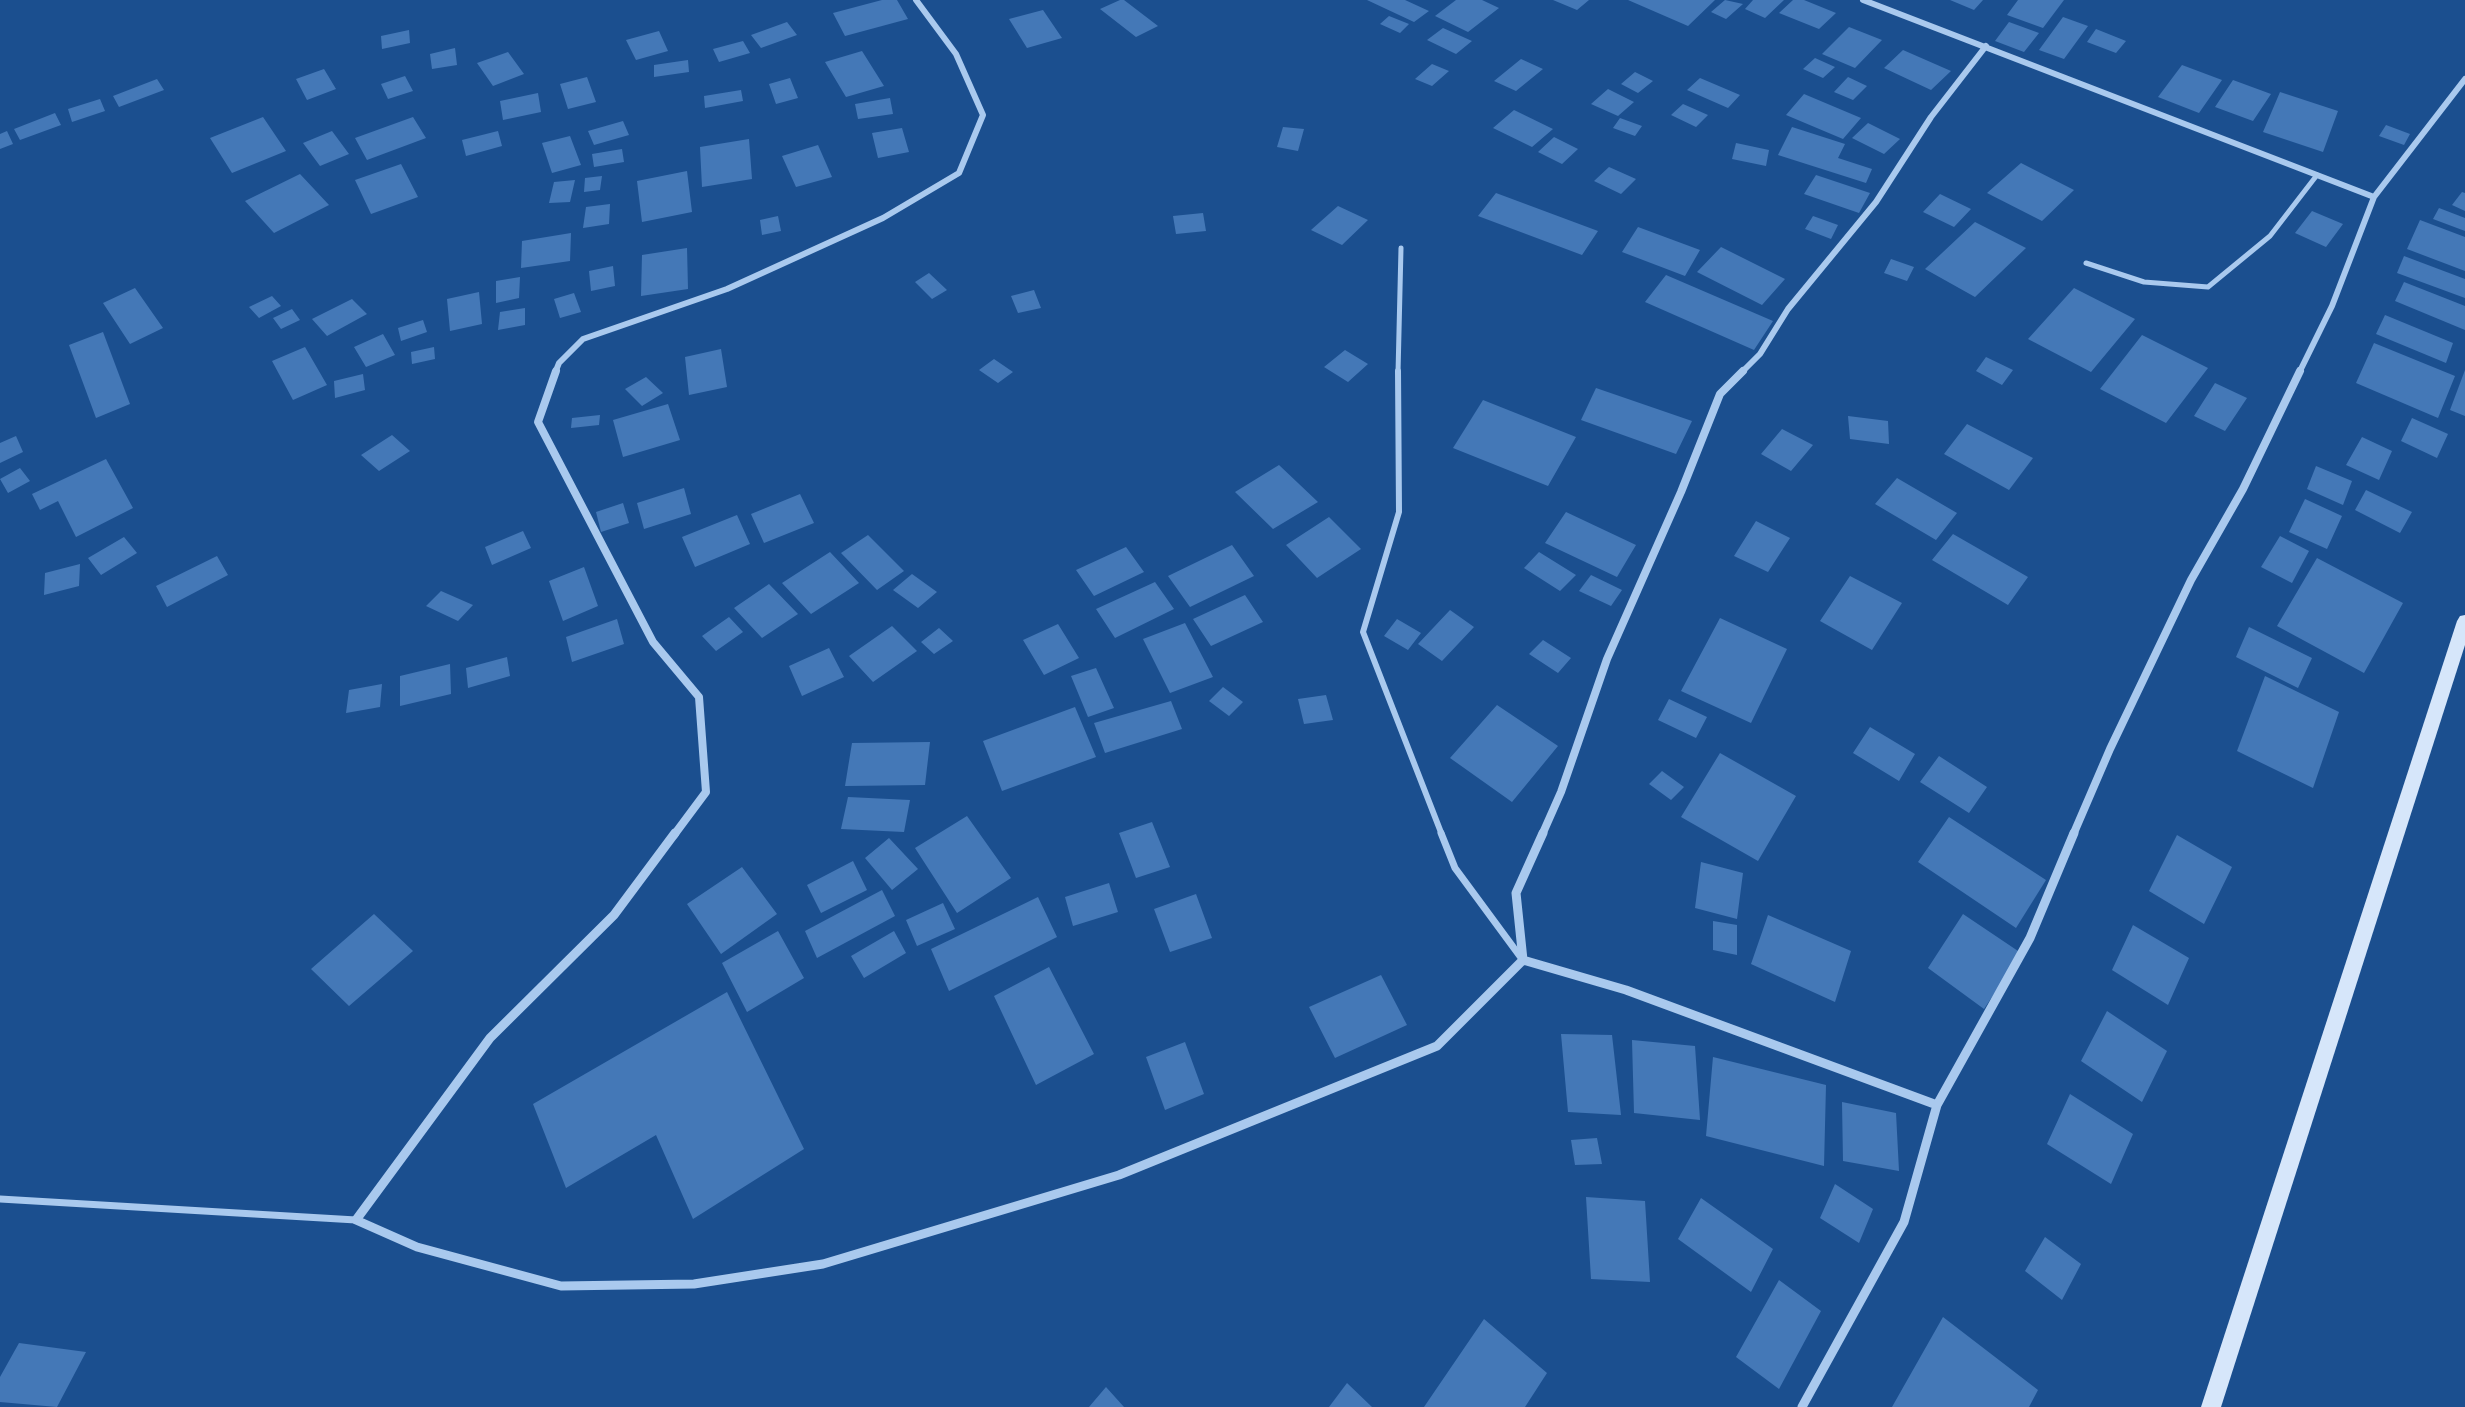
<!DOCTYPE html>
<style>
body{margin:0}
canvas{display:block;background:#1b4f8f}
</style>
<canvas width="2465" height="1407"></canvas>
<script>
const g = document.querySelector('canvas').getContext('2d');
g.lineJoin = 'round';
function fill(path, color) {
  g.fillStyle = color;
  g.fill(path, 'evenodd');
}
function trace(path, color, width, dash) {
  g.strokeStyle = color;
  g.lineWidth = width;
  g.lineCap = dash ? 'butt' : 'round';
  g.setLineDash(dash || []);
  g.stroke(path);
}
const building = new Path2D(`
 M882 0H897L908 19 845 36 833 13Z
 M1120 0H1124L1158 26 1136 37 1100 9Z
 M1367 0H1405L1429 11 1414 22Z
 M1456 0H1482L1499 8 1468 32 1435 16Z
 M1553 0H1589L1577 10Z
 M1628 0H1715L1688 26Z
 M1725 0 1743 4 1726 19 1711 12Z
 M1753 0H1784L1765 18 1745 9Z
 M1793 0H1804L1836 13 1819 29 1779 13Z
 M1950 0H1983L1974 10Z
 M2018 0H2064L2043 28 2007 15Z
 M1043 10 1062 38 1027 48 1009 19Z
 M1389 16 1409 24 1400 33 1380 24Z
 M2063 17 2088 26 2064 59 2039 50Z
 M787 22 797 35 761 48 751 35Z
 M2009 22 2039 33 2024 52 1995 41Z
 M1849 27 1882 40 1855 68 1822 54Z
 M1443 28 1472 41 1456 54 1427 40Z
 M2096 29 2126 41 2116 53 2087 42Z
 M409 30 410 43 382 49 381 36Z
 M659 31 668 51 636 60 626 40Z
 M743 41 750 53 719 62 713 49Z
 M455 48 457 65 432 69 430 54Z
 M1903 50 1951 71 1931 90 1884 68Z
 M862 51 884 86 846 97 825 62Z
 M508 52 524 74 493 86 477 63Z
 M1815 58 1835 67 1823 78 1803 69Z
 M1521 59 1543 69 1516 91 1494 81Z
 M688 60 689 72 654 77V65Z
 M1432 64 1449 71 1432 86 1415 79Z
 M2182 65 2222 80 2199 113 2158 97Z
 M324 69 336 89 307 100 296 79Z
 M1635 72 1653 81 1638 93 1621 84Z
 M405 76 413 91 388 99 381 84Z
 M587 77 596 102 568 109 560 84Z
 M1848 77 1867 86 1853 100 1834 92Z
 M790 78 798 98 776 104 769 84Z
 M1700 78 1740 95 1728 108 1687 90Z
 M157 79 164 90 119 107 113 96Z
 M2233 80 2271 94 2253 121 2215 107Z
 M1608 89 1634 102 1618 116 1591 104Z
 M741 90 743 101 705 108 704 96Z
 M2280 92 2338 111 2323 152 2263 132Z
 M538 93 541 112 503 120 500 101Z
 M1804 94 1861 118 1843 139 1786 115Z
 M890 98 893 114 858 119 855 104Z
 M100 99 105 111 72 122 68 109Z
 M1683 104 1708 115 1696 127 1671 115Z
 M1514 110 1553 129 1532 147 1493 128Z
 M55 113 61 125 20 140 14 129Z
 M263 117 286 151 232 173 210 138Z
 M413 117 426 138 367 160 355 138Z
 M1620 118 1642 126 1635 136 1613 128Z
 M623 121 629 135 594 145 588 131Z
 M1868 123 1900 139 1884 154 1852 138Z
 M2386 125 2410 134 2404 145 2379 136Z
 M1283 127 1304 129 1298 151 1277 147Z
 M1792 127 1845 144 1838 158 1872 169 1866 183 1778 155Z
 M902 128 909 152 878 158 872 133Z
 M7 131 13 144 0 149V134Z
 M332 131 349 154 320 166 303 143Z
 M498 131 502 146 466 156 462 140Z
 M570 136 581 165 552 173 542 143Z
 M1554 137 1578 149 1562 164 1538 152Z
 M749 139 752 179 702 187 700 147Z
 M1736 143 1769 150 1766 166 1732 159Z
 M818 145 832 177 796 187 782 156Z
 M622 149 624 162 594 167 592 154Z
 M2021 163 2074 190 2042 221 1987 193Z
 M401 164 418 197 371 214 355 180Z
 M1609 167 1636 179 1621 194 1594 181Z
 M687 171 692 212 642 222 637 181Z
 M300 174 329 205 274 233 245 201Z
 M1816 175 1870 193 1859 213 1804 194Z
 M602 176 600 190 584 192 585 178Z
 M575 180 570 202 549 203 554 182Z
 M2462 192 2465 193V211L2452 205Z
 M1496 193 1598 231 1582 255 1478 216Z
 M1940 194 1971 209 1954 227 1923 212Z
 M610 204 609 224 583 228 586 207Z
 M1338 206 1368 220 1342 245 1311 230Z
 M2439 208 2465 218V231L2433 219Z
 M2312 211 2343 224 2326 247 2295 233Z
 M1203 213 1206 231 1176 234 1173 216Z
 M778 216 781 231 762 235 760 220Z
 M1813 216 1838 225 1831 239 1805 229Z
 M2420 220 2465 237V271L2407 249Z
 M1975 222 2026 248 1975 297 1925 269Z
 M1638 227 1700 250 1685 276 1622 252Z
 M571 233 570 261 521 268 522 241Z
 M1721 247 1785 279 1762 305 1697 272Z
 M687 248 688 289 641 296 642 255Z
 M2404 256 2465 279V298L2397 273Z
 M1891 259 1914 267 1907 281 1884 273Z
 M613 266 615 286 591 291 589 271Z
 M929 273 947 290 932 299 915 282Z
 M1666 275 1773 321 1754 350 1645 302Z
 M520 277 519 298 496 303V281Z
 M2404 282 2465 306V330L2395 301Z
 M135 288 163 328 130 344 103 303Z
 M2074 288 2135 319 2091 372 2028 339Z
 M1034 290 1041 308 1018 313 1011 296Z
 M479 292 482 324 450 331 447 299Z
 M574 293 581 312 560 318 554 299Z
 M272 296 281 306 259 318 249 307Z
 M352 299 367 314 327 336 312 319Z
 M525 308V325L498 330 500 312Z
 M292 309 300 320 281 329 273 318Z
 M2385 315 2453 343 2446 363 2376 334Z
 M423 320 427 332 401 341 398 328Z
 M103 332 130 404 96 418 69 345Z
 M383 334 395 355 366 367 354 347Z
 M2142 335 2208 368 2166 423 2100 389Z
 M2374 343 2455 376 2438 418 2356 383Z
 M305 347 327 385 293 400 272 361Z
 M434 347 435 359 412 364 411 352Z
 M721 349 727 387 689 395 685 357Z
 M1345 350 1368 364 1348 382 1324 367Z
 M1986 357 2013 370 2002 385 1976 371Z
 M994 359 1013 372 998 383 979 370Z
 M2465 370V416L2450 410Z
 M363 374 365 390 335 398 334 381Z
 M646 377 663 393 642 406 625 389Z
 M2215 383 2247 398 2225 431 2194 416Z
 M1596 388 1692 421 1676 454 1581 420Z
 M1483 400 1576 437 1548 486 1453 448Z
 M668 404 680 440 623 457 613 420Z
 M600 415 599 425 571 428 572 418Z
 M1848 416 1888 421 1889 444 1850 439Z
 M2412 418 2448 434 2437 458 2401 441Z
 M1967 424 2033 458 2009 490 1944 454Z
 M1782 429 1813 445 1791 471 1761 454Z
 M392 435 410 451 379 471 361 455Z
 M16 436 23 452 0 463V443Z
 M2362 437 2392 451 2379 480 2346 465Z
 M106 459 133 508 76 537 58 501 40 510 32 494Z
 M1279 465 1318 502 1273 529 1235 492Z
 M2316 466 2352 481 2343 505 2307 489Z
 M20 468 30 481 8 493 0 479Z
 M1897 478 1957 513 1936 540 1875 504Z
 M684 488 691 514 644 529 637 503Z
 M2366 490 2412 512 2400 533 2355 510Z
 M800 494 814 523 764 543 751 514Z
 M2305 499 2342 516 2327 549 2289 532Z
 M623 503 629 523 601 532 596 512Z
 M1566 512 1636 545 1617 577 1545 543Z
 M737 515 750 544 695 567 682 537Z
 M1329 517 1361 549 1317 578 1286 545Z
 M1756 521 1790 538 1768 572 1734 556Z
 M523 531 531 548 492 565 485 547Z
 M1953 534 2028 577 2008 605 1932 560Z
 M868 535 904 571 877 590 841 553Z
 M2280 536 2309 551 2292 583 2261 567Z
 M124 537 137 553 101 575 88 558Z
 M1232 545 1254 576 1190 607 1168 576Z
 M1126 547 1144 572 1094 596 1076 570Z
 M830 552 859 583 811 614 782 583Z
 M1539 552 1576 575 1560 591 1524 568Z
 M217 556 228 575 167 607 156 586Z
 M2317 558 2403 603 2364 673 2277 626Z
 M80 564 79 586 44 595 45 573Z
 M584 567 598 606 563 621 549 581Z
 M912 574 937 592 918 608 893 590Z
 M1591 575 1622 590 1611 606 1579 591Z
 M1850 576 1902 603 1872 650 1820 621Z
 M1155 582 1174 609 1115 638 1096 609Z
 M769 584 798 614 762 638 734 608Z
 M441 591 473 605 458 621 426 606Z
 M1245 595 1263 622 1211 646 1193 619Z
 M1450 610 1474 627 1442 661 1418 644Z
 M729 617 743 632 716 651 702 636Z
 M1720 618 1787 649 1751 723 1681 691Z
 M617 619 624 644 572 662 566 637Z
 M1397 619 1421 633 1408 650 1384 636Z
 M1185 623 1213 677 1170 693 1143 639Z
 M1058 624 1079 658 1044 675 1023 640Z
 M892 626 917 651 873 682 849 656Z
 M2249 627 2312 658 2298 688 2236 657Z
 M939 628 953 641 934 654 921 642Z
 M1543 640 1571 658 1558 673 1529 654Z
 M829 648 844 677 802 696 789 666Z
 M507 657 510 676 468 688 466 668Z
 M450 664 451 694 400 706V676Z
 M1096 668 1114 708 1088 717 1071 676Z
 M2265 676 2339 712 2313 788 2237 751Z
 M382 684 380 707 346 713 349 690Z
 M1223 687 1243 702 1229 716 1209 701Z
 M1326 695 1333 720 1304 724 1298 699Z
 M1669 699 1707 717 1696 738 1658 720Z
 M1171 701 1182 729 1105 753 1094 723Z
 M1497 705 1558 746 1512 802 1450 758Z
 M1075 707 1096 757 1002 791 983 741Z
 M1870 727 1915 754 1899 781 1853 753Z
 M930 742 925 785 845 786 852 743Z
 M1720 753 1796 796 1758 861 1681 817Z
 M1939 756 1987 787 1969 813 1920 782Z
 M1662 771 1684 787 1671 800 1649 784Z
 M848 797 910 800 904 832 841 829Z
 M967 816 1011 878 957 913 915 848Z
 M1949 817 2046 880 2016 928 1918 862Z
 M1152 822 1170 867 1136 878 1119 833Z
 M2177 835 2232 867 2204 924 2149 891Z
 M889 838 918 869 892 890 865 858Z
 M853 861 867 890 821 913 807 885Z
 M1701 862 1743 873 1737 919 1695 908Z
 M742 867 777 914 721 954 687 904Z
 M1109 883 1118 912 1073 926 1065 897Z
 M882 890 895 916 817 958 805 931Z
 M1196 894 1212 938 1170 952 1154 909Z
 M1038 897 1057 937 949 991 931 949Z
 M943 903 955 929 917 946 906 920Z
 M374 914 413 951 349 1006 311 969Z
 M1963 914 2021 953 1984 1009 1928 968Z
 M1768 915 1851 951 1835 1002 1751 964Z
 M1713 921 1737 925V955L1713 950Z
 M2133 925 2189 958 2168 1005 2112 970Z
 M778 931 804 978 747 1012 722 963Z
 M894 931 906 953 864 978 851 956Z
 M1049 967 1094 1054 1036 1085 994 996Z
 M1381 975 1407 1025 1335 1058 1309 1007Z
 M727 992 804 1149 693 1219 656 1135 566 1188 533 1104Z
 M2107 1011 2167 1051 2142 1102 2081 1061Z
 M1561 1034 1612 1035 1621 1115 1568 1112Z
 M1632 1040 1695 1046 1700 1120 1634 1113Z
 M1185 1042 1204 1094 1165 1110 1146 1057Z
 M1713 1057 1826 1085 1824 1166 1706 1136Z
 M2070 1094 2133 1134 2111 1184 2047 1144Z
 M1842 1102 1896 1113 1899 1171 1843 1161Z
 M1597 1138 1602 1164 1575 1165 1571 1140Z
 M1835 1184 1873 1209 1859 1243 1820 1218Z
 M1586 1197 1645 1201 1650 1282 1591 1279Z
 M1701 1198 1773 1249 1751 1292 1678 1239Z
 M2045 1237 2081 1264 2062 1300 2025 1271Z
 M1779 1280 1821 1311 1779 1389 1736 1357Z
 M1943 1317 2038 1390 2029 1407H1892Z
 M1484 1319 1547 1373 1525 1407H1424Z
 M19 1343 86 1352 57 1407 0 1402V1377Z
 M1347 1383 1372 1407H1329Z
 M1106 1387 1124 1407H1089Z`);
const serviceFar2 = new Path2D(`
 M2086 263 2144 282 2208 287 2270 236 2317 175
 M1398 373 1401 248`);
const serviceFar1 = new Path2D(`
 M1398 371 1399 512 1363 632 1442 835`);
const service = new Path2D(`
 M1441 833 1455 868 1522 959
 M0 1199 356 1220`);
const minorFar2 = new Path2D(`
 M1863 0 2374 197
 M555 373 559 363 583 339 727 289 883 218 959 173 983 115 956 54 916 0
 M1741 373 1760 354 1788 309 1876 202 1931 117 1986 46
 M2299 373 2332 306 2374 197 2465 79`);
const minorFar1 = new Path2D(`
 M556 371 538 422 653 642 699 697 706 792 674 835
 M1542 835 1561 792 1607 659 1681 492 1720 394 1743 371
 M2073 835 2110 749 2191 580 2243 489 2300 371`);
const minor = new Path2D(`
 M675 833 614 915 490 1038 356 1220 417 1247 561 1286 694 1284 823 1264 1119 1175 1437 1046 1523 960 1626 990 1937 1105
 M1523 960 1516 893 1543 833
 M1802 1407 1904 1222 1937 1105 2030 938 2074 833`);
const secondary = new Path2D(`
 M2465 615V645L2221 1407H2201L2457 621 2460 616Z`);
fill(building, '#4478b7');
trace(serviceFar2, '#a9c9ee', 5);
trace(serviceFar1, '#a9c9ee', 6);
trace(service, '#a9c9ee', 7);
trace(minorFar2, '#a9c9ee', 6);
trace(minorFar1, '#a9c9ee', 8);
trace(minor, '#a9c9ee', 9);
fill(secondary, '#d6e6fa');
</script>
